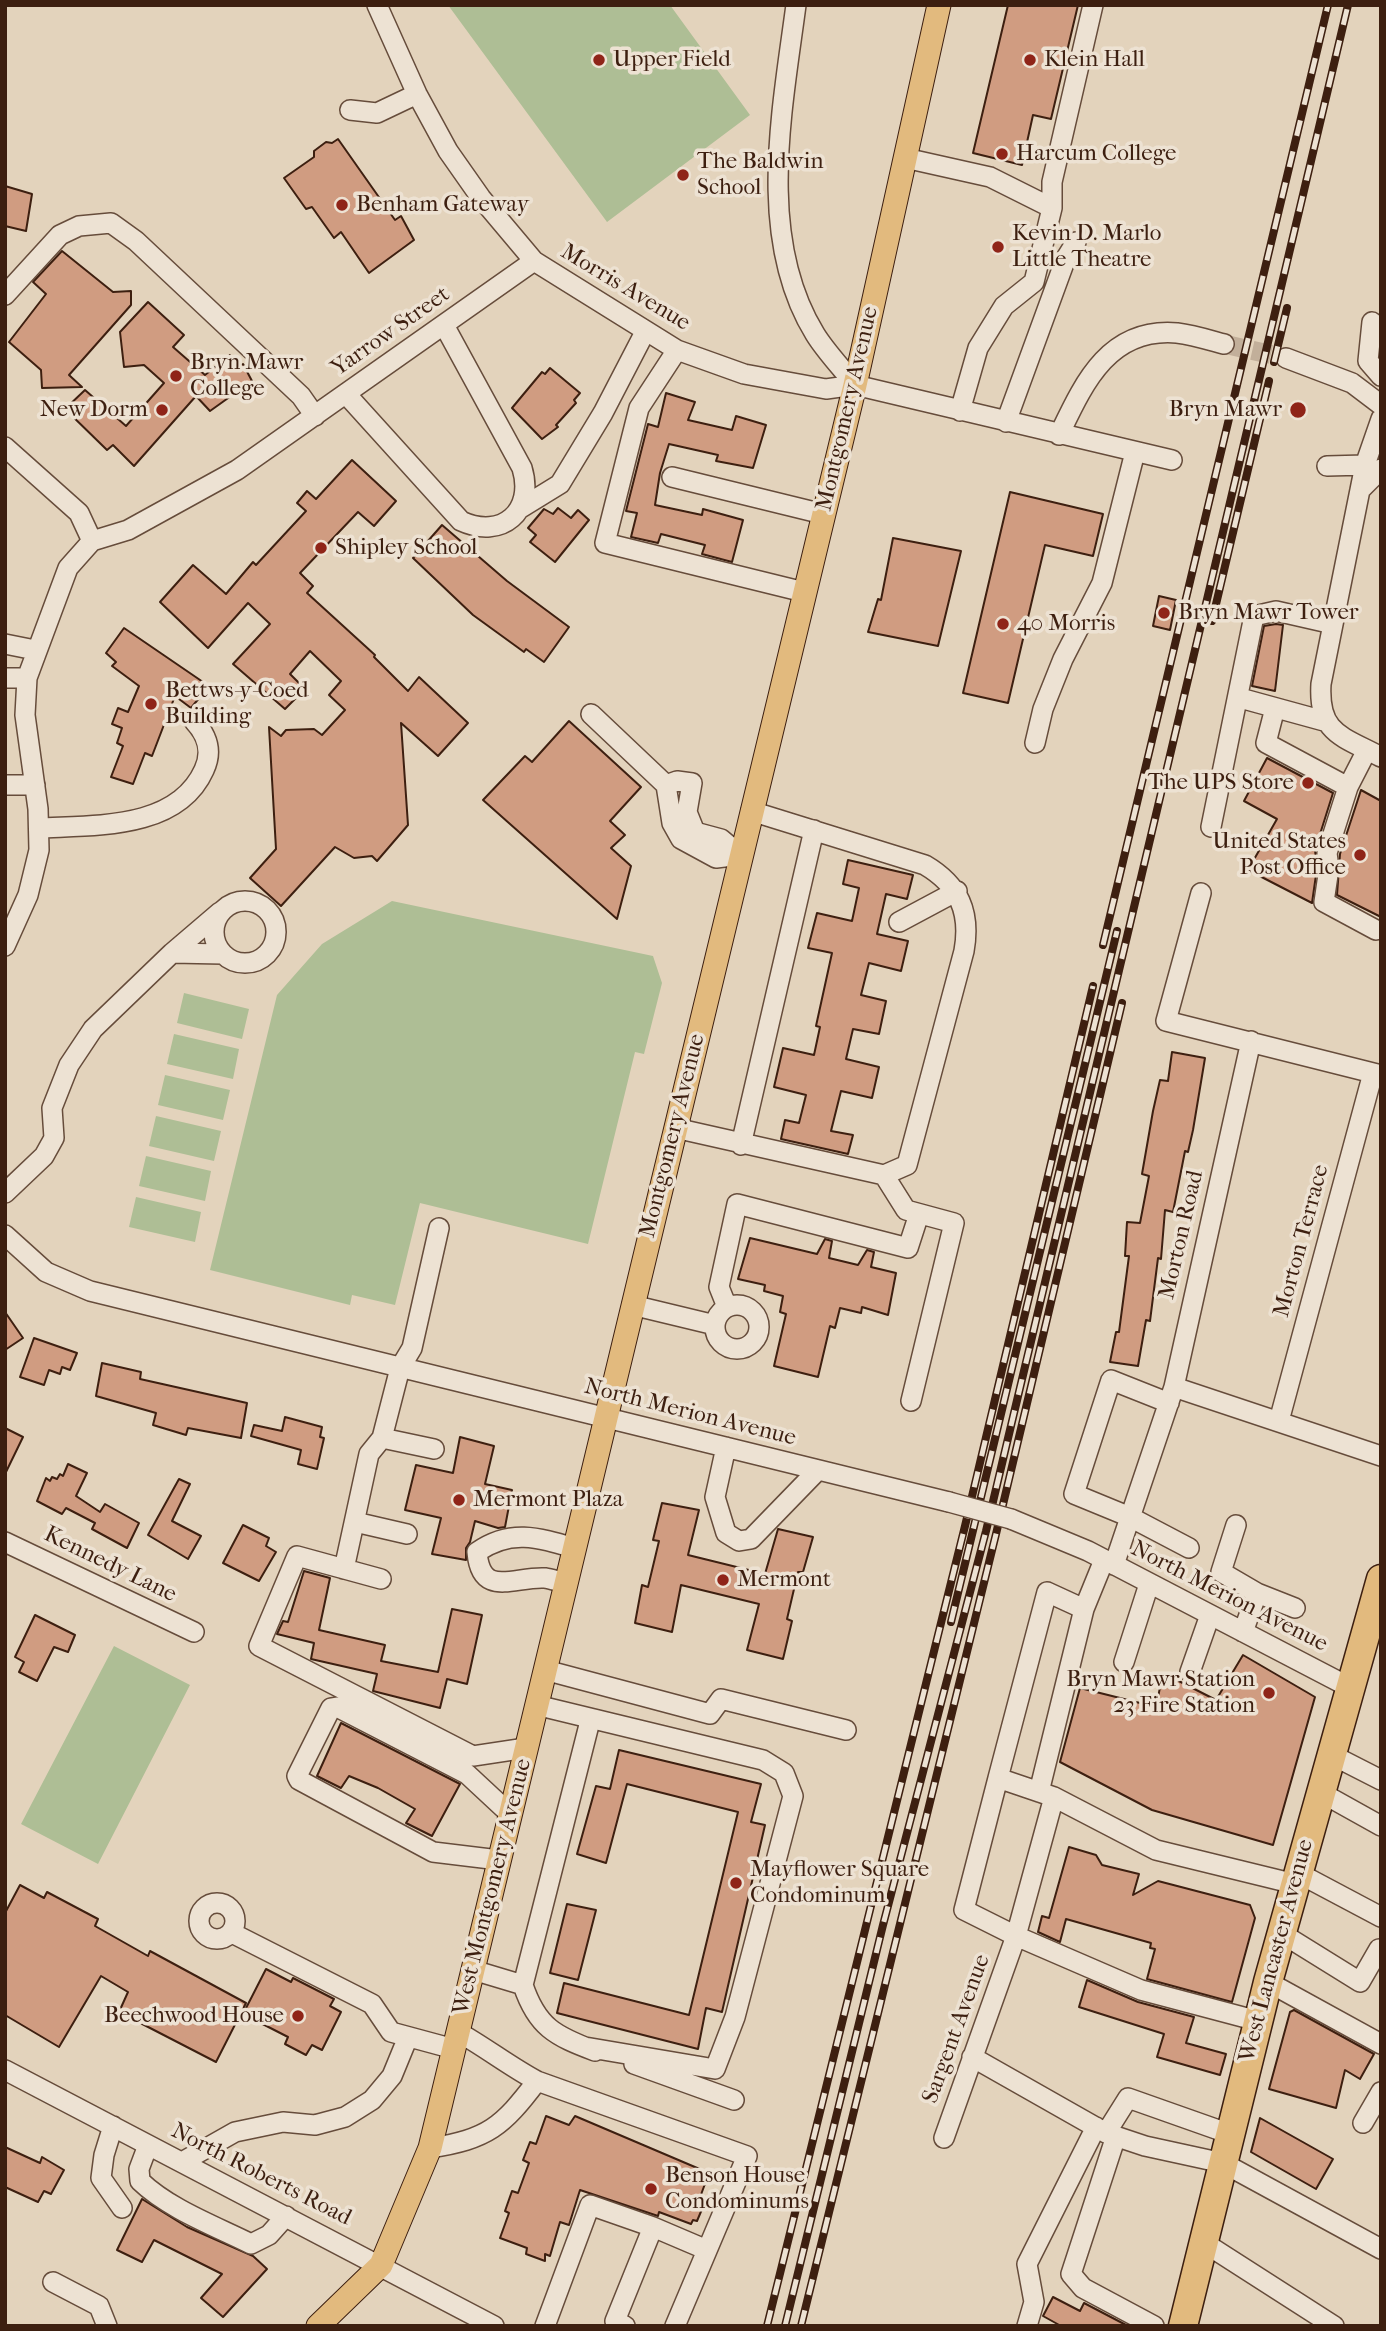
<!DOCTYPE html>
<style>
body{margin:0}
#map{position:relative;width:1386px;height:2331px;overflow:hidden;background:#e3d3bc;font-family:"IM FELL French Canon",serif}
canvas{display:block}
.frame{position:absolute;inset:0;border:7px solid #3d1f10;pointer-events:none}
</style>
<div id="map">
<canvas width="1386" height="2331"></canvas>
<div class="frame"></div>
</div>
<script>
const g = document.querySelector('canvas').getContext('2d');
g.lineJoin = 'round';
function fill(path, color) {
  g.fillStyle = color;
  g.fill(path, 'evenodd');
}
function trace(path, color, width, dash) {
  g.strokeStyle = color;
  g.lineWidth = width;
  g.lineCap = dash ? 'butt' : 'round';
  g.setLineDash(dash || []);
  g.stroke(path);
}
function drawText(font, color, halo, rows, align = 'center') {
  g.font = font + ' "IM FELL French Canon",serif';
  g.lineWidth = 7;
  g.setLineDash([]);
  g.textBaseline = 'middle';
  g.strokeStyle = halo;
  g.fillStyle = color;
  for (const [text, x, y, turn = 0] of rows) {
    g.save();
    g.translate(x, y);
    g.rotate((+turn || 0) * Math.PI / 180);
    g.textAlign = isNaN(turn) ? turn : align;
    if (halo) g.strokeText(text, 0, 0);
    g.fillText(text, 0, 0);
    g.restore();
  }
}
const green = new Path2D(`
 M448 5H670L750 115 607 222Z
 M392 901 653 956 662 983 644 1054 635 1052 588 1244 420 1203 395 1305 352 1295 350 1305 210 1270 277 995 322 944Z
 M184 993 249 1009 242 1039 177 1023Z
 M174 1034 239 1049 233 1079 167 1064Z
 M165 1075 230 1090 223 1120 158 1105Z
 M156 1116 221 1131 214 1161 149 1146Z
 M146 1156 211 1171 205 1201 139 1186Z
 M136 1197 201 1212 195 1242 129 1227Z
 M114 1646 190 1685 98 1864 21 1824Z`);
const building = new Path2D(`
 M1008 5H1078L1051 119 1033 115 1022 165 973 153Z
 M338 139 395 220 401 216 414 240 369 273 341 232 334 238 312 207 306 209 284 178 314 157V151L326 142 332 143Z
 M5 186 32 194 26 231 5 226Z
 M62 251 113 292 131 291V305L69 375 82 387 42 388 41 370 9 342 46 294 33 282Z
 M148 302 184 335 173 347 205 375 230 355 238 367 243 364 252 381 210 411 196 396 134 466 113 445 107 450 65 409 85 390 126 426 164 383 144 365 124 367 120 332Z
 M550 368 580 393 574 400 576 403 556 425 558 427 542 439 512 408 542 372 545 374Z
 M666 393 695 402 688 420 732 430 736 416 766 425 753 468 716 461 718 455 669 444 660 473 655 505 702 515 703 509 743 520 732 562 702 554 705 545 661 534 658 543 631 537 637 513 626 511 648 424 658 427Z
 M352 460 396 501 374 526 358 512 300 573 313 586 307 593 375 655 374 657 408 691 419 677 468 723 438 756 401 723 408 825 377 861 372 856 354 858 335 847 281 906 250 878 276 849 269 727 281 736 286 730 314 729 322 735 345 710 329 695 341 681 310 651 290 674 305 689 285 709 233 664 270 624 248 603 208 648 160 602 193 565 226 594 253 562 256 565 306 511 297 503 307 491 316 499Z
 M1010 492 1103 514 1093 556 1045 545 1008 703 963 693Z
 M558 508 571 518 578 510 589 520 555 562 530 542 536 535 528 528 544 509 553 514Z
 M442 525 507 581 569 627 544 662 526 649 524 652 473 615 413 558Z
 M893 538 961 551 938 646 868 632 878 599 881 600Z
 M1159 596 1176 600 1170 630 1153 626Z
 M1276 624 1283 625 1275 691 1252 686 1264 626Z
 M124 628 203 682 198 687 204 692 191 708 175 696 152 756 145 753 133 784 111 777 123 746 117 743 122 728 112 724 118 708 128 712 139 686 112 666 116 662 106 653Z
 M569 721 641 787 610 821 625 835 611 848 631 866 617 919 483 800 525 756 532 762Z
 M1267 758 1333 793 1315 850 1317 868 1312 903 1248 870 1277 819 1244 801Z
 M1361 790 1381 801V917L1337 895 1340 854Z
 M848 860 913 875 907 899 886 894 877 934 908 941 901 971 869 963 861 995 886 1001 879 1034 853 1029 846 1059 879 1067 872 1098 841 1091 831 1131 853 1135 848 1154 781 1139 785 1120 799 1123 806 1095 774 1087 783 1048 814 1055 820 1027 816 1026 832 953 808 948 817 913 852 921 859 888 843 884Z
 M1172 1052 1205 1058 1193 1130 1188 1152 1185 1151 1173 1212 1165 1210 1161 1259 1158 1258 1150 1321 1146 1320 1138 1366 1110 1362 1116 1332H1119L1129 1256H1125L1127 1222 1140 1223 1149 1176 1142 1174 1153 1111 1160 1080 1168 1081Z
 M750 1238 817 1254 825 1239 832 1241 829 1258 858 1265 867 1250 874 1252 871 1267 896 1273 888 1315 862 1307 861 1313 840 1308 835 1328 830 1326 818 1377 774 1366 786 1314 780 1312 783 1296 764 1291 765 1285 738 1279Z
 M5 1312 23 1338 5 1350Z
 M34 1338 77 1353 70 1370 62 1367 60 1374 49 1370 44 1385 20 1377Z
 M102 1363 141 1372 140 1379 247 1403 241 1438 188 1428 186 1435 153 1425 156 1413 96 1396Z
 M285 1417 322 1427 320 1437 324 1438 317 1469 298 1464 301 1450 251 1436 254 1425 282 1431Z
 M5 1428 23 1437 5 1474Z
 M460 1437 494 1446 485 1484 512 1490 505 1527 498 1528 475 1521 470 1542 466 1548V1560L432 1554 441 1518 405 1510 416 1465 453 1473Z
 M68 1464 87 1473 76 1496 100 1512 105 1504 139 1523 127 1548 92 1529 95 1523 66 1508 62 1514 37 1501 46 1478 50 1481 52 1477 57 1479 60 1474 63 1476Z
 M179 1479 190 1484 172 1521 201 1536 188 1559 148 1535Z
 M662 1503 699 1510 688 1555 765 1574 778 1529 813 1537 803 1572H798L787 1619 792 1621 783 1659 747 1650 759 1604 681 1585 672 1632 635 1623 642 1585 648 1587 659 1541 653 1540Z
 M243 1525 269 1538 266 1546 276 1552 259 1581 223 1563Z
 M304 1571 330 1578 319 1630 385 1645 381 1661 438 1672 452 1609 482 1615 467 1684 447 1679 440 1708 373 1691 377 1674 311 1659 314 1643 277 1634 283 1621 288 1622Z
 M35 1615 75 1635 68 1652 54 1647 37 1681 19 1672 24 1662 15 1657Z
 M1243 1655 1315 1697 1273 1845 1152 1810 1060 1762 1080 1688 1156 1707 1163 1673 1216 1700Z
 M341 1723 460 1784 432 1836 406 1823 415 1809 378 1788 349 1776 341 1788 317 1776Z
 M619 1750 761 1784 751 1822 765 1825 722 2012 706 2008 698 2049 557 2013 564 1983 689 2015 738 1812 627 1784 606 1863 577 1854 596 1786 610 1789Z
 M1069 1847 1096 1855 1102 1865 1139 1874 1133 1895 1158 1881 1250 1905 1255 1918 1232 2002 1147 1979 1155 1949 1150 1948 1151 1943 1066 1919 1060 1942 1038 1932 1042 1916 1049 1918Z
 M20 1885 44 1898 47 1892 98 1919 95 1926 148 1956 150 1951 246 2003 216 2062 119 2012 128 1992 101 1976 59 2047 5 2015V1913Z
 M567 1904 596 1910 578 1980 550 1973Z
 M266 1969 291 1982 293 1978 334 1999 330 2006 341 2012 322 2050 312 2045 306 2055 285 2044 288 2037 243 2014Z
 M1087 1980 1138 2002 1194 2017 1186 2043 1226 2054 1220 2075 1157 2057 1164 2034 1079 2007Z
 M1294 2010 1374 2054 1360 2079 1345 2070 1336 2108 1269 2089 1290 2012Z
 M546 2116 569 2125 575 2116 709 2173 699 2200 705 2202 697 2221 693 2220 691 2224 659 2212 658 2216 580 2190 569 2225 560 2222 550 2256 545 2254V2261L526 2254 527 2248 500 2238 509 2213 505 2211 512 2191 518 2193 529 2163 523 2160 530 2142 536 2144Z
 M1260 2118 1333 2159 1316 2189 1251 2152Z
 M5 2147 40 2163 42 2157 64 2170 51 2194 44 2191 38 2202 5 2187Z
 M142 2199 187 2227 253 2256 267 2269 223 2317 201 2298 222 2274 154 2240 142 2262 117 2250Z
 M1053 2297 1080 2311 1084 2303 1128 2326H1061L1043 2316Z`);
const minorTunnel = new Path2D(`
 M1224 344 1286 358`);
const minor = new Path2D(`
 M377 5 417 94 448 151 481 198 534 261 677 350 744 374 826 389 855 385 1172 460
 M796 5C782 111 756 238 815 334 826 352 842 368 855 385
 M350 110 377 113 417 94
 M905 158 990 177 1052 208 1034 282 1004 306 978 348 960 411
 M1052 208V182L1093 5
 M5 295 60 235 79 226 111 223 136 241 301 396 315 416
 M1381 330 1372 322 1368 361 1381 376
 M677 350 639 408 605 543 804 592
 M1286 358 1352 383 1381 405
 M346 394 461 521C502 540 535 511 522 468L444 325
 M1381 419 1365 465 1321 684C1318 734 1342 736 1381 757
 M1006 422 1066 258 1076 242
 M1059 435C1083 385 1108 327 1177 333 1193 335 1209 340 1224 344
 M5 447 79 513 92 541 68 568 27 678 25 715 38 809 39 850 28 895 5 946
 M1327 466 1365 465
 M672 477 823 514
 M1360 490 1381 469
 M521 508 560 484 603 413 645 332
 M92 541 128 530 237 470 534 261
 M5 644 35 650
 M5 678H27
 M1240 698 1324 721
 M1275 708 1266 743 1348 787 1327 853 1329 868 1324 902 1376 930
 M591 714 666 785 672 823 681 839 716 858 740 855
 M1035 743 1043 709 1063 659 1102 583 1135 452
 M5 785H35
 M666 785 677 781 692 783 687 812 695 832 721 839 740 855
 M1348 787 1367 750
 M1211 827 1254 616 1276 611 1333 624
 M39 828C95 825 177 830 204 770 213 751 207 735 194 721
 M1201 893 1166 1021 1381 1075
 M214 932a31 31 0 1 1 62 0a31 31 0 1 1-62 0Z
 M220 912 172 953 223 954
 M899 922 957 891
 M675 1128 884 1175 907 1165 964 951C971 912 959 885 925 865L751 811
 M741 1145 814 830
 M884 1175 906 1210 954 1223 911 1401
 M5 1193 44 1156 54 1138 52 1108 69 1065 93 1029 172 953
 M5 1235 46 1272 90 1291 949 1502
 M632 1305 715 1325
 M715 1327a22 22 0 1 1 44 0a22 22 0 1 1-44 0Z
 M727 1307 719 1287 737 1204 908 1248 919 1214
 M1174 1387 1381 1456
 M1169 1403 1111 1380 1074 1494 1130 1517 1189 1548
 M1279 1421 1373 1073
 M382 1438 400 1368 412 1348 439 1228
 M726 1447 715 1497 726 1533 739 1541 751 1539 818 1470
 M1011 1519 1088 1551 1349 1687
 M355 1522 407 1534
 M1236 1525 1221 1572 1257 1593
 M5 1542 194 1632
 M1114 1565 1174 1387 1251 1041
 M344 1569 369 1454 382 1438 434 1449
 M381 1579 297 1556 259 1646 473 1756 526 1748
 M567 1583C560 1582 552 1579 545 1578 514 1576 481 1599 477 1552 510 1529 537 1537 574 1548
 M1243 1632 1257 1593 1295 1608
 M1124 1662 1149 1584
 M545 1670 710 1714 721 1699 846 1730
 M1190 1672 1210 1615
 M536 1705 763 1760 784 1773 793 1796 735 2017 715 2069 585 2047
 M590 1721 523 1985C537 2027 555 2036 595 2051
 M1330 1754 1381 1780
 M998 1778 1047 1592 1084 1609 1104 1560
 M1039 1792 1084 1609
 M1320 1792 1381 1826
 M499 1860 433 1852 299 1780 297 1776 331 1708 337 1707 467 1774 510 1814
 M1298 1873 1381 1917
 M199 1921a18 18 0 1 1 36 0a18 18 0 1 1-36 0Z
 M232 1933 372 2004 391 2032 454 2049
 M1281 1933 1360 1982 1379 1949
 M473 1970 523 1985
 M1268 1982 1381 2044
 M1258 2021 1141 1990 1016 1936 1054 1797 1156 1850 1295 1884
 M458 2032C485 2047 509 2066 537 2081L747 2156 675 2326
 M972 2057 1106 2133 1145 2146 1223 2163 1381 2249
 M634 2064 734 2100
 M5 2070 494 2326
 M1363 2123 1381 2092
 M113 2126 104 2155 101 2178 122 2208
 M1106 2133 1128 2098 1230 2134
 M1116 2136 1071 2274 1083 2288 1154 2326
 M944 2138 1016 1936 964 1910 998 1778 1054 1797
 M148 2145 139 2169 140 2181C169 2209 215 2226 251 2244L269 2235 286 2216
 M430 2148C488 2139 502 2127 537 2081
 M182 2162 235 2132 283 2122 315 2125 345 2117 372 2100 392 2076 408 2037
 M1203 2242 1334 2326
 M53 2282 99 2306 107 2326
 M545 2326 590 2205 653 2227
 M625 2326 615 2321 653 2227 707 2250
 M1027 2326 1034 2302 1027 2264 1096 2127`);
const major = new Path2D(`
 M318 2326 381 2265 430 2148 855 385 939 5`);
const highway = new Path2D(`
 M1183 2326 1268 1982 1381 1579`);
const rail = new Path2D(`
 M1274 362 1287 308
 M1212 621 1269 381
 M1103 945 1328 5
 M951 1622 1117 931
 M767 2326 965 1526 1093 986
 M785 2326 883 1925 986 1531 1348 5
 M801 2326 996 1534 1122 1003`);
const minorBridge = new Path2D(`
 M949 1502 1011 1519`);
const markers = [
 [599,60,7,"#8f2418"],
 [1030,60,7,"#8f2418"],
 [1002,154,7,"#8f2418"],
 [683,175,7,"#8f2418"],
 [342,205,7,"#8f2418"],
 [998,247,7,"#8f2418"],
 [176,376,7,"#8f2418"],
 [162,410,7,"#8f2418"],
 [1298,410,9,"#8f2418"],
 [321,548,7,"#8f2418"],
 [1164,613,7,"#8f2418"],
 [1003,624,7,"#8f2418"],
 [151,704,7,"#8f2418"],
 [1308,783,7,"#8f2418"],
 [1360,855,7,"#8f2418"],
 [459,1500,7,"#8f2418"],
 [723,1580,7,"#8f2418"],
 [1269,1693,7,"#8f2418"],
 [736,1883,7,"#8f2418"],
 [298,2016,7,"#8f2418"],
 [651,2189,7,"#8f2418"]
];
const poiNames = [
 ["Upper Field",613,60],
 ["Klein Hall",1044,60],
 ["Harcum College",1016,154],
 ["The Baldwin",697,162],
 ["School",697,188],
 ["Benham Gateway",356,205],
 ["Kevin D. Marlo",1012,234],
 ["Little Theatre",1012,260],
 ["Bryn Mawr",190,363],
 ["College",190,389],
 ["New Dorm",148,410,"right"],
 ["Bryn Mawr",1282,410,"right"],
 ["Shipley School",335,548],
 ["Bryn Mawr Tower",1178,613],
 ["40 Morris",1017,624],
 ["Bettws-y-Coed",165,691],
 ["Building",165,717],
 ["The UPS Store",1294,783,"right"],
 ["United States",1346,842,"right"],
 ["Post Office",1346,868,"right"],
 ["Mermont Plaza",473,1500],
 ["Mermont",737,1580],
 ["Bryn Mawr Station",1255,1680,"right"],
 ["23 Fire Station",1255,1706,"right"],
 ["Mayflower Square",750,1870],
 ["Condominum",750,1896],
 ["Beechwood House",284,2016,"right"],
 ["Benson House",665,2176],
 ["Condominums",665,2202]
];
const streetNames = [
 ["Morris Avenue",625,288,31],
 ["Yarrow Street",391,332,-35],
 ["Montgomery Avenue",848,409,-77],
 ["Montgomery Avenue",673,1136,-76],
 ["Morton Road",1182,1235,-77],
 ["Morton Terrace",1302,1241,-75],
 ["North Merion Avenue",690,1413,14],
 ["Kennedy Lane",110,1565,26],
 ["North Merion Avenue",1229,1597,27],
 ["West Montgomery Avenue",493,1887,-76],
 ["West Lancaster Avenue",1277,1951,-75],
 ["Sargent Avenue",957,2029,-70],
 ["North Roberts Road",261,2175,27]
];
fill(green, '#aebe95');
fill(building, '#d09c81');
trace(building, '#3d1f10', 2);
trace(minorTunnel, '#c2af9a', 19, [19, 10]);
trace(minor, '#664c3b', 22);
trace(major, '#3d1f10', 25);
trace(highway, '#3d1f10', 31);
trace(minor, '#ede2d3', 19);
trace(major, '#e2ba7e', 23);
trace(highway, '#e2ba7e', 28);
trace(rail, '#3d1f10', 8);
trace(rail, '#ede2d3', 5, [16]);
trace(minorBridge, '#664c3b', 22, []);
trace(minorBridge, '#ede2d3', 19);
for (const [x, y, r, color] of markers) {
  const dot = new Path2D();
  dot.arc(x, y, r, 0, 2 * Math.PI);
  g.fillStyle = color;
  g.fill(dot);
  trace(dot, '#ede2d3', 2.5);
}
drawText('23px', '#3d1f10', '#ede2d3', poiNames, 'left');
drawText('23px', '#3d1f10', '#ede2d3', streetNames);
</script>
